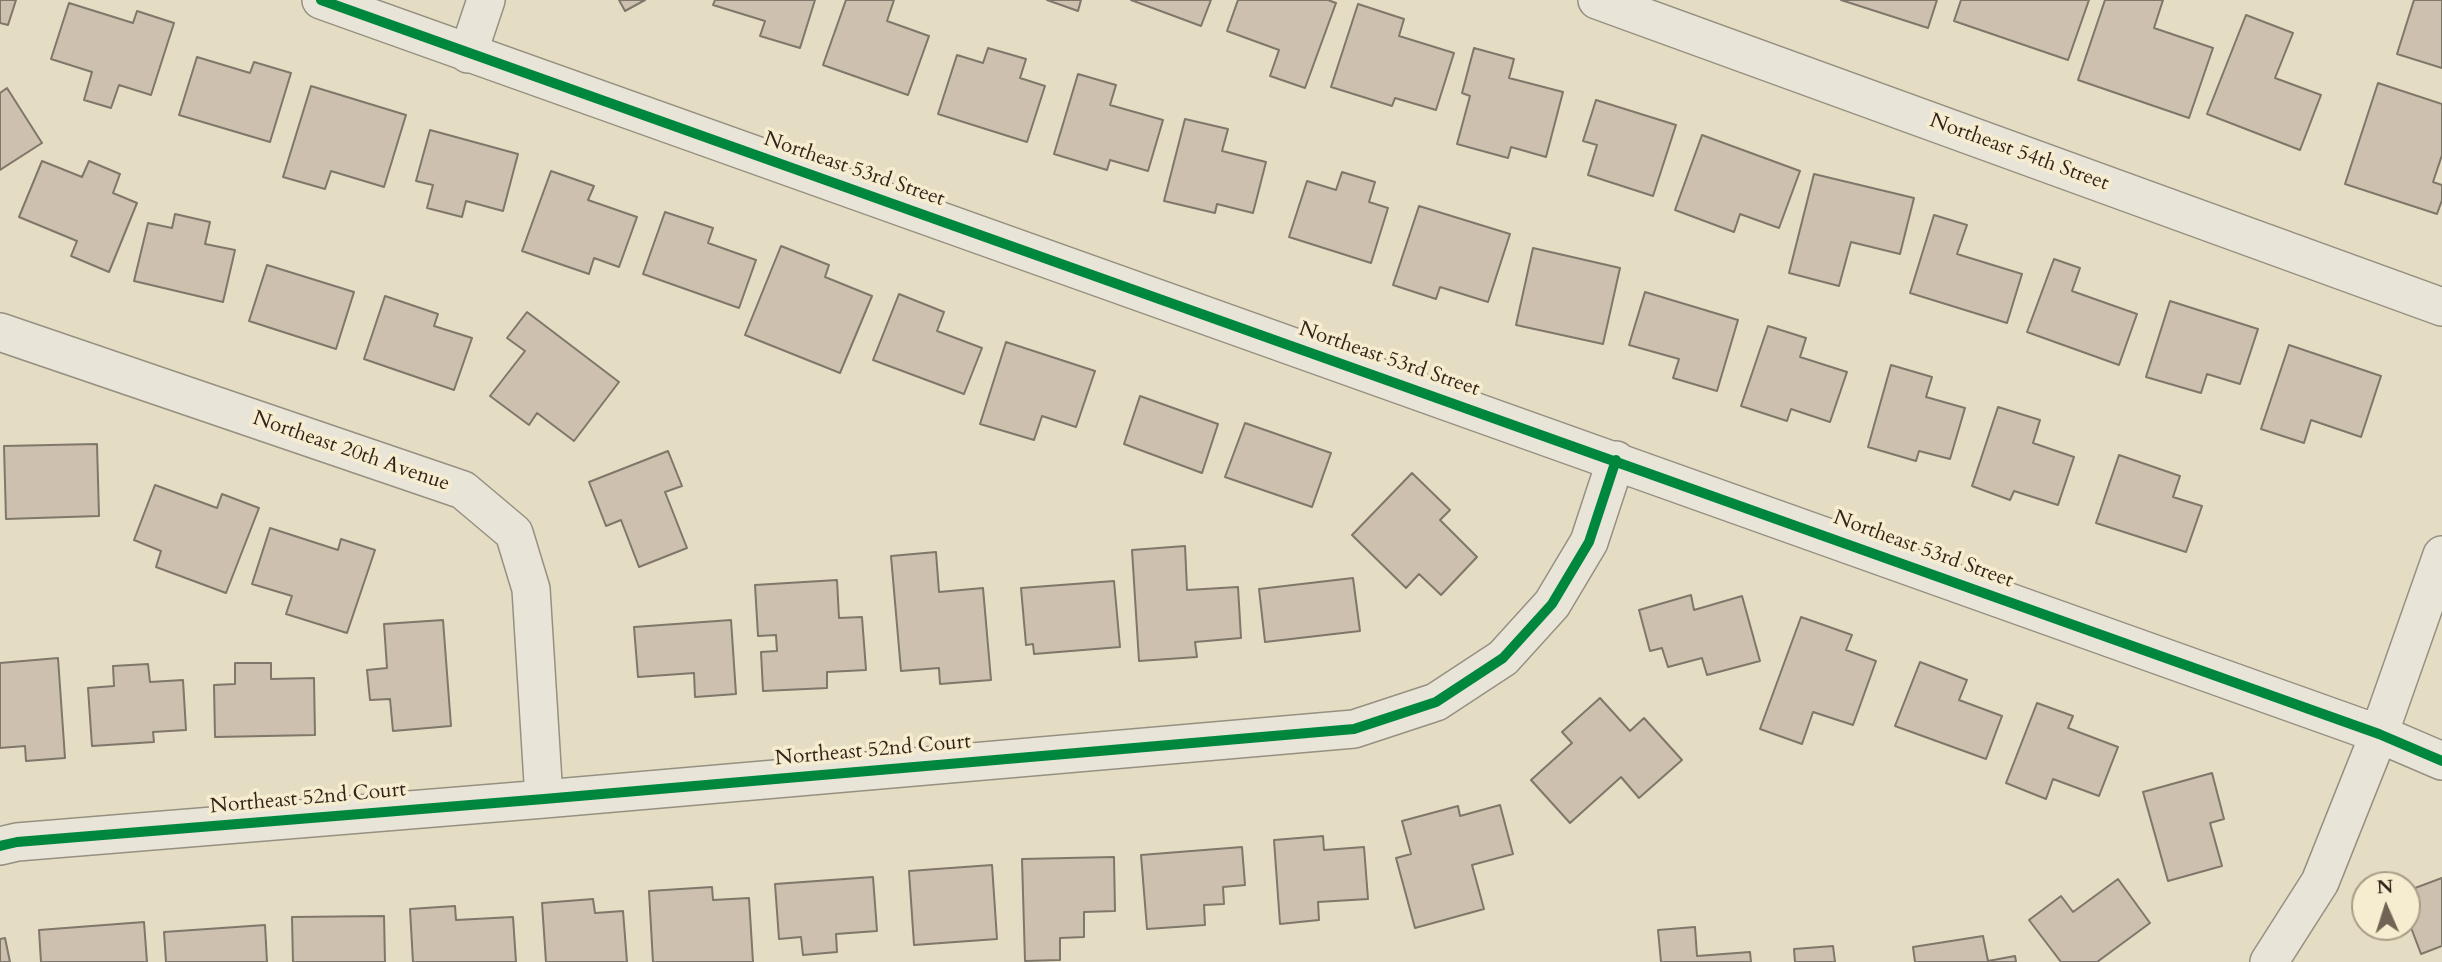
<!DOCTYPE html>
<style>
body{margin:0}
#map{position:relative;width:2442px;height:962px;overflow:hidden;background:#e4dcc3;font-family:Cardo,serif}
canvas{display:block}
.north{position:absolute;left:2351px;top:871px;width:70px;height:70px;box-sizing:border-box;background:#f6edd0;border:2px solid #a89c87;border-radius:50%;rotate:357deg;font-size:19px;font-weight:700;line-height:28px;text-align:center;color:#332319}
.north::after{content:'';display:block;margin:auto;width:24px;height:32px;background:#716454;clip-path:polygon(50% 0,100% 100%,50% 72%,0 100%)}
</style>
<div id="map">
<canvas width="2442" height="962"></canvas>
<div class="north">N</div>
</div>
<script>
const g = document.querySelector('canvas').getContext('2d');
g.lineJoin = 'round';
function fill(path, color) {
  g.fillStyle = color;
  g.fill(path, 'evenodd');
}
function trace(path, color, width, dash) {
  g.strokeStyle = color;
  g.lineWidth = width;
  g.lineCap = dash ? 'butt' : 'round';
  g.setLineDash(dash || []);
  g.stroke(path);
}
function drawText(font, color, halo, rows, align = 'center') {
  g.font = font + ' Cardo,serif';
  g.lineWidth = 7;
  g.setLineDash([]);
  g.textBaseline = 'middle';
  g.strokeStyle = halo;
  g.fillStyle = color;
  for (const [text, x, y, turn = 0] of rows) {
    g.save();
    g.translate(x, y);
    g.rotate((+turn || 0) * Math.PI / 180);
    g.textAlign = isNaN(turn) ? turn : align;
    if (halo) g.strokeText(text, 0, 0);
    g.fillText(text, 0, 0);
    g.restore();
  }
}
const building = new Path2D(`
 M0 0H16L8 25 0 23Z
 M619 0H645L625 11Z
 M715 0H815L800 48 760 36 765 21 713 5Z
 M846 0H894L887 21 929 36 908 95 823 65Z
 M1047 0H1081L1078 11Z
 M1131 0H1211L1201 26Z
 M1238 0H1328L1336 3 1305 88 1270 76 1279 50 1227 31Z
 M1841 0H1937L1928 28Z
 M1961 0H2089L2068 60 1954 21Z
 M2105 0H2163L2154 28 2213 48 2189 118 2078 80Z
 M2414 0H2442V68L2397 54Z
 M69 3 133 23 137 11 174 23 151 95 119 85 111 108 84 100 92 72 51 59Z
 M1358 4 1404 19 1399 36 1454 53 1436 110 1395 98 1392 106 1331 87Z
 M2246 15 2293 33 2275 78 2321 95 2300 150 2207 114Z
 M988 48 1026 59 1020 78 1045 86 1027 142 938 114 957 55 983 63Z
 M1474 48 1514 59 1509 78 1563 92 1546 157 1511 147 1508 158 1457 144 1470 96 1462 93Z
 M197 57 250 73 254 62 291 73 270 142 179 115Z
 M1078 74 1116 85 1110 105 1163 120 1148 171 1110 160 1107 170 1054 154Z
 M2378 83 2442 104V155L2433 182 2442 185V200L2437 214 2345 184Z
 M311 86 406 115 384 187 331 171 325 189 283 177Z
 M7 88 42 143 0 170V93Z
 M1596 100 1676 125 1653 196 1588 175 1597 145 1583 141Z
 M1185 119 1228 129 1222 151 1266 162 1253 213 1217 204 1215 213 1164 201Z
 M430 130 518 154 503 211 466 201 462 217 427 208 433 185 416 181Z
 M1702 135 1800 171 1779 228 1740 214 1734 232 1675 210Z
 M42 161 82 177 89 161 120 174 113 193 137 203 109 272 71 256 77 241 19 217Z
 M551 171 594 186 588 200 637 217 619 267 594 258 589 274 522 251Z
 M1342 172 1375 182 1369 202 1388 208 1371 263 1289 237 1307 181 1336 190Z
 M1814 174 1914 198 1900 254 1851 242 1839 286 1789 273Z
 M1419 206 1510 234 1488 302 1440 287 1436 299 1393 285Z
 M665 212 713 228 708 243 756 260 739 308 643 274Z
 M175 214 210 222 205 244 235 250 223 302 134 281 148 223 172 228Z
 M1934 215 1967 225 1957 254 2022 274 2007 323 1910 293Z
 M781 246 829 265 825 277 872 296 840 373 745 335Z
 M1533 248 1620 268 1603 344 1516 325Z
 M2054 259 2080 268 2072 291 2137 314 2119 365 2027 332Z
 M267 265 354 292 336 349 249 321Z
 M1645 292 1738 320 1717 391 1673 378 1679 359 1629 345Z
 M899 294 944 312 937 331 982 348 964 394 873 360Z
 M385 296 438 314 434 326 472 338 454 390 364 359Z
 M2170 301 2258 329 2240 384 2207 374 2201 393 2146 377Z
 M527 312 619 382 574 441 537 413 529 425 490 396 525 351 507 338Z
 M1768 326 1806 338 1800 357 1847 372 1830 422 1791 409 1787 421 1741 406Z
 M1006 342 1095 371 1076 427 1042 416 1034 440 980 424Z
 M2289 345 2381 376 2361 437 2311 420 2304 443 2261 429Z
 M1891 365 1932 377 1926 397 1965 408 1950 459 1919 451 1916 461 1868 447Z
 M1140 396 1218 424 1202 473 1124 444Z
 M1998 407 2040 420 2033 443 2074 457 2058 505 2014 491 2010 500 1972 486Z
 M1245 423 1331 453 1312 507 1225 477Z
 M97 444 99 516 6 519 4 446Z
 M668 451 682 486 665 492 687 548 639 567 621 520 606 526 589 482Z
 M2119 455 2180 476 2173 497 2202 506 2186 552 2096 523Z
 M1412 473 1450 510 1440 520 1477 557 1441 595 1419 574 1406 588 1352 535Z
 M155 485 217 508 222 494 259 508 226 593 156 567 161 551 134 540Z
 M270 528 338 550 341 539 375 550 347 633 286 614 292 596 252 584Z
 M1185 546 1187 590 1238 587 1241 638 1195 642 1197 657 1139 661 1132 550Z
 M936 552 939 592 983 588 991 680 940 684 939 668 901 671 891 556Z
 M1353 578 1360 631 1265 642 1259 589Z
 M837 580 839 618 862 617 866 670 827 672V688L763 691 761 652 777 651 776 635 758 636 755 585Z
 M1114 581 1120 647 1034 654 1033 644 1026 645 1021 588Z
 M1691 595 1694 610 1742 596 1760 661 1707 675 1702 658 1668 667 1662 648 1650 651 1639 610Z
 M1801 617 1852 635 1846 650 1876 661 1853 725 1813 712 1802 744 1760 729Z
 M443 620 451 726 393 731 390 699 370 700 367 670 387 668 384 624Z
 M731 620 736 694 695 697 694 673 638 677 634 627Z
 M58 658 65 758 26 761 25 746 0 748V663Z
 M1920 662 1967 680 1959 700 2002 716 1986 759 1895 726Z
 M235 663H271V679L314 678 315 735 215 737 214 685 235 684Z
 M148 664 150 682 183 680 186 730 153 732 154 742 92 746 88 688 114 686 113 666Z
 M1600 698 1630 731 1644 718 1682 760 1639 798 1621 777 1570 823 1531 780 1572 743 1562 732Z
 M2037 703 2073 716 2068 728 2118 747 2099 796 2053 779 2046 799 2006 783Z
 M2212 773 2224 819 2210 823 2222 866 2168 881 2143 792Z
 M1500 805 1513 854 1472 865 1484 909 1415 928 1396 858 1411 854 1402 821 1458 806 1460 816Z
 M1323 836 1324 850 1364 847 1368 899 1318 902 1319 920 1280 924 1274 840Z
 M1242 847 1245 885 1223 887 1224 904 1204 905 1205 925 1147 929 1141 855Z
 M1114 857 1115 911 1084 912V937L1060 938V960L1025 961 1022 859Z
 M992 865 997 939 914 945 909 871Z
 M873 877 877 931 836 934 837 952 803 955 801 937 779 939 775 884Z
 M2442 878V946L2421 954 2407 917V891Z
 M2118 879 2150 923 2097 962H2061L2029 920 2061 896 2073 912Z
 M712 887 713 900 749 898 753 962H653L649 891Z
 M593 899 595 913 623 911 627 962H546L542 903Z
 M455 906 456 920 513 917 516 962H413L410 909Z
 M384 916 385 962H293L292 917Z
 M144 922 147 962H41L39 930Z
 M265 925 267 962H166L164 932Z
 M1695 927 1697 956 1750 952 1751 962H1661L1658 930Z
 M1983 936 1988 961 2015 956 2016 962H1915L1913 947Z
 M5 938 10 962H0V939Z
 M1833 946 1835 962H1795L1794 949Z`);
const minor = new Path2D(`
 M321 0 2379 734 2442 761
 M1597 0 2442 307
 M468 54 486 0
 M0 332 463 490 514 533 531 589 544 799
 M0 846 17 842 544 799 1354 729 1436 702 1503 658 1552 604 1589 542 1616 460
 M2269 962 2320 882 2379 734 2442 555`);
const cycleway = new Path2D(`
 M321 0 2379 734 2442 761
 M0 846 17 842 544 799 1354 729 1436 702 1503 658 1552 604 1589 542 1616 460`);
const streetNames = [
 ["Northeast 54th Street",2019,153,20],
 ["Northeast 53rd Street",854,170,19],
 ["Northeast 53rd Street",1389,360,19],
 ["Northeast 20th Avenue",351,452,19],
 ["Northeast 53rd Street",1923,550,20],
 ["Northeast 52nd Court",873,751,-5],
 ["Northeast 52nd Court",308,799,-5]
];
fill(building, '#cdc0ae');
trace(building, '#7e776a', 2);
trace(minor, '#969081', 40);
trace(minor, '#e9e4d8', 37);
trace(cycleway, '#00873e', 10);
drawText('21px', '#332319', '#f6edd0', streetNames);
</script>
